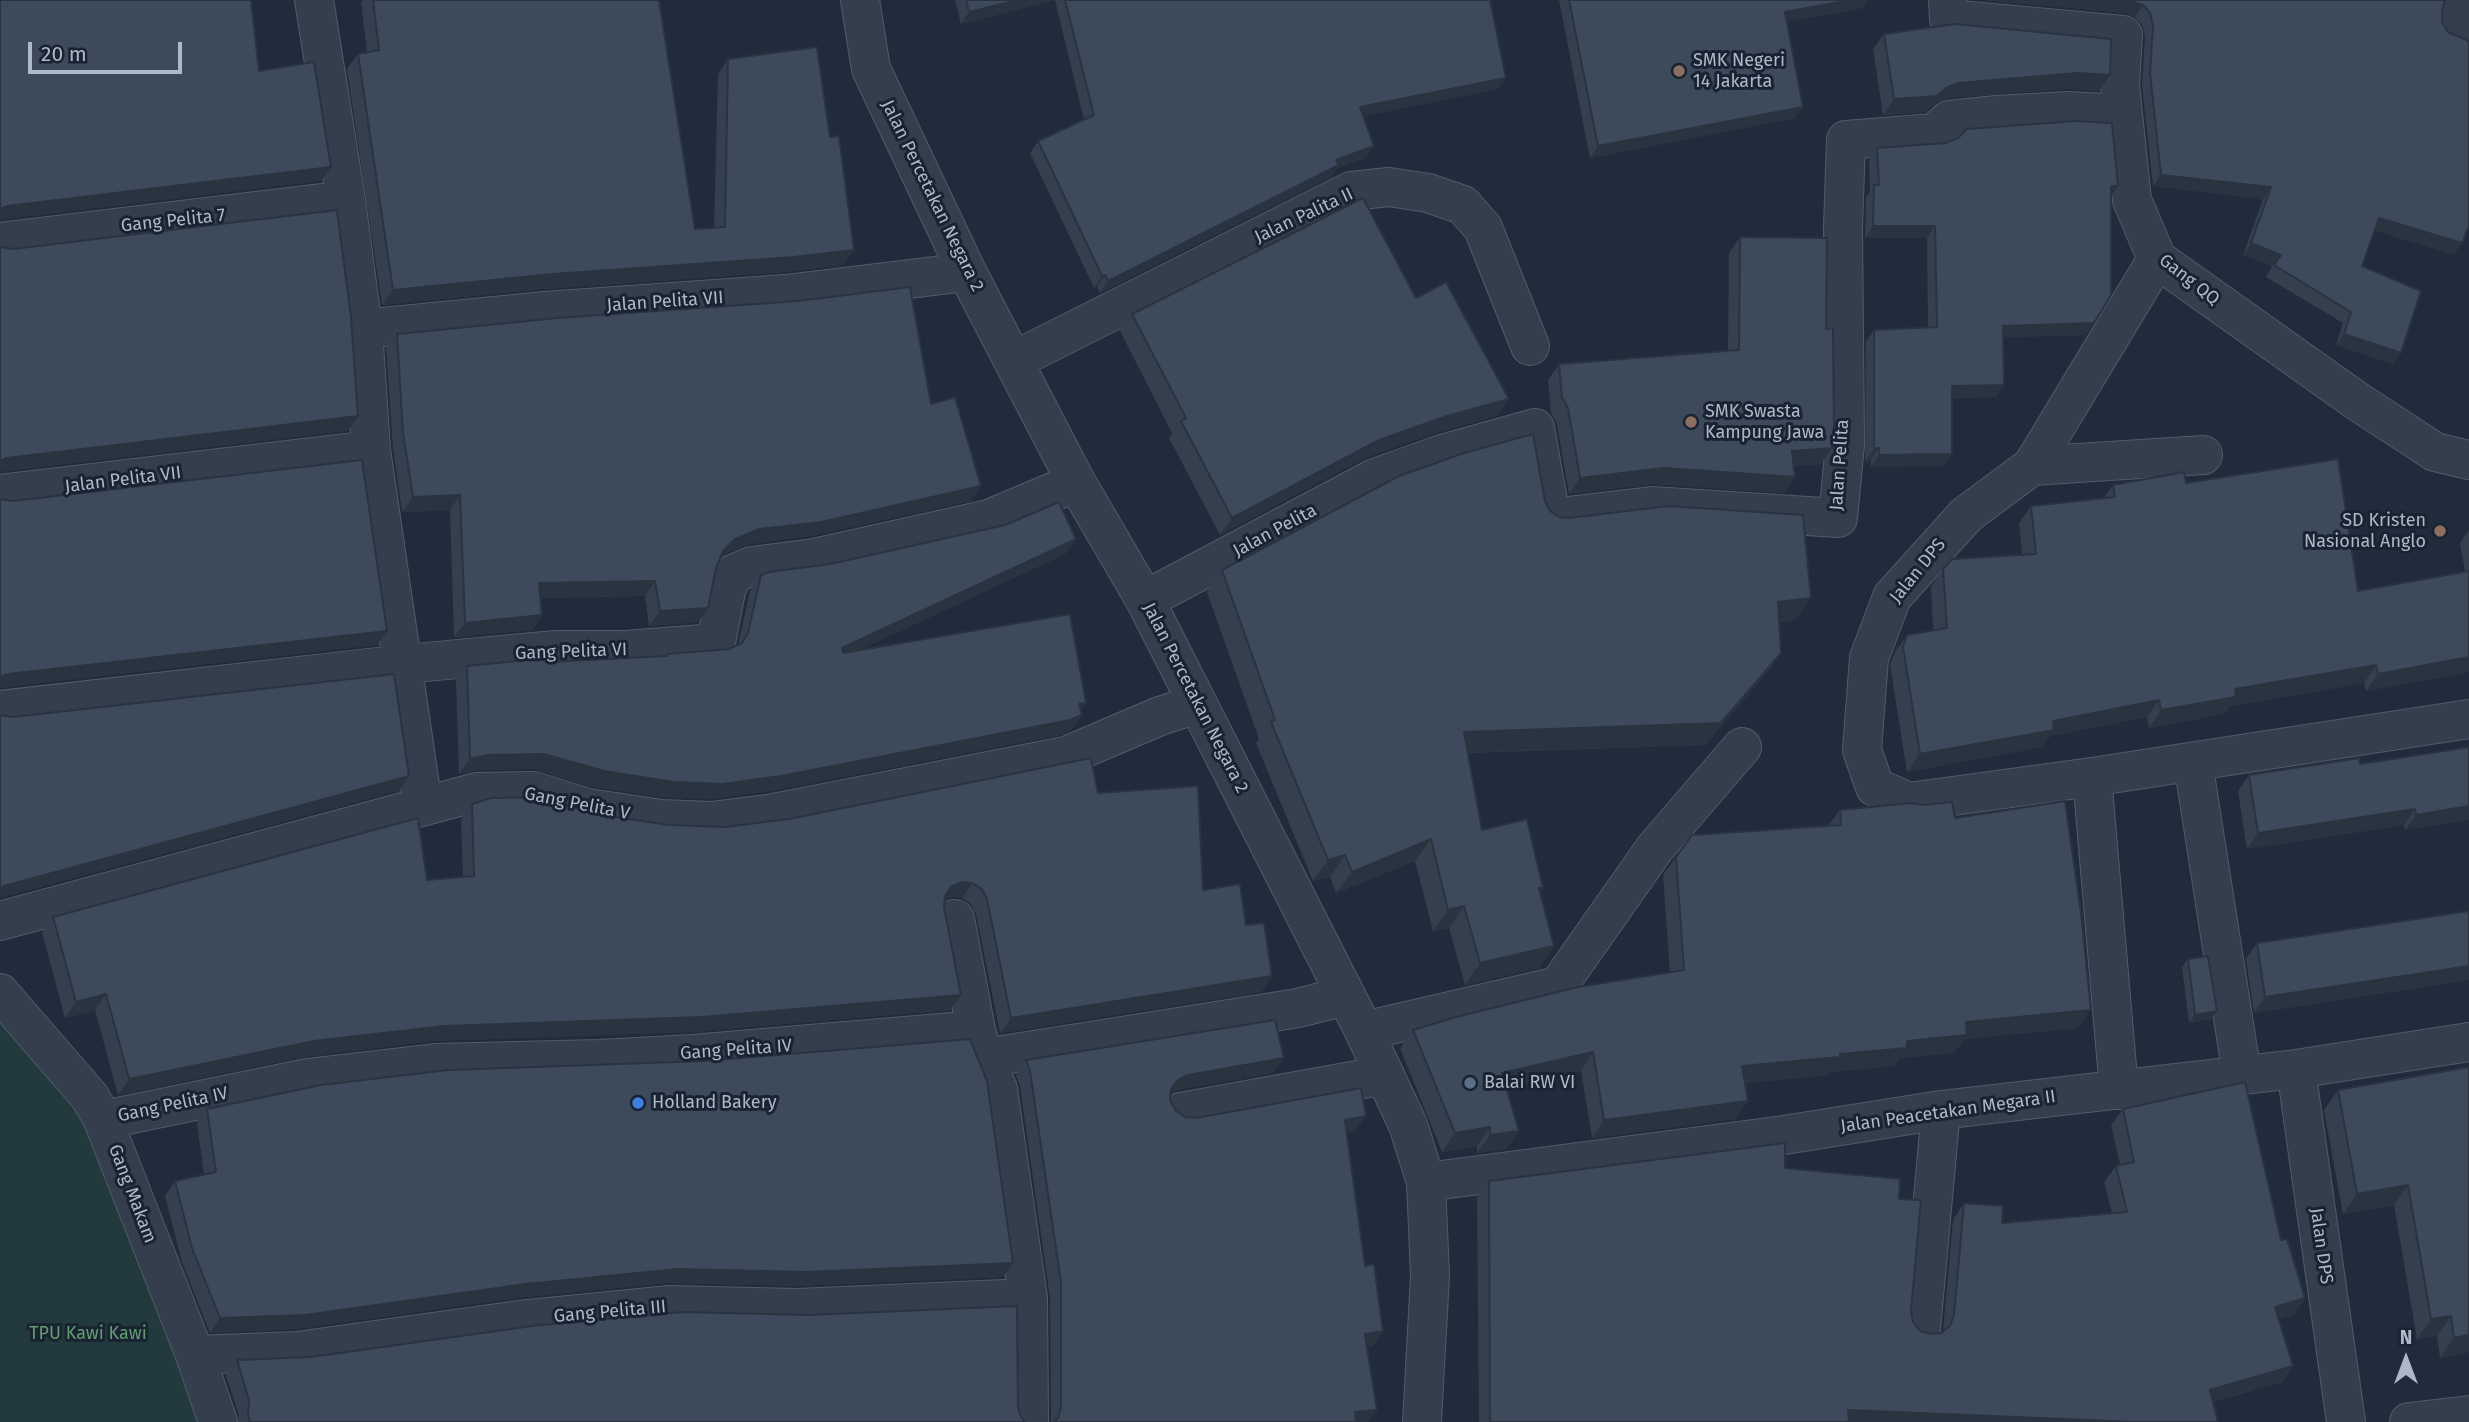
<!DOCTYPE html>
<style>
body{margin:0}
#map{position:relative;width:2469px;height:1422px;overflow:hidden;background:#202c3c;font-family:"Fira Sans",sans-serif}
canvas{display:block}
.north{position:absolute;left:2371px;top:1324px;width:70px;height:70px;-webkit-text-stroke:5px #192331;paint-order:stroke;rotate:0deg;font-size:19px;font-weight:700;line-height:28px;text-align:center;color:#afb8c8}
.north::after{content:'';display:block;margin:auto;width:24px;height:32px;background:#afb8c8;clip-path:polygon(50% 0,100% 100%,50% 72%,0 100%)}
.scale{position:absolute;left:28px;top:42px;width:154px;height:32px;box-sizing:border-box;border:4px solid #afb8c8;border-top:0;padding-left:9px;font-size:21px;line-height:24px;white-space:nowrap;color:#afb8c8;-webkit-text-stroke:5px #192331;paint-order:stroke}
</style>
<div id="map">
<canvas width="2469" height="1422"></canvas>
<div class="north">N</div>
<div class="scale">20 m</div>
</div>
<script>
const g = document.querySelector('canvas').getContext('2d');
g.lineJoin = 'round';
function fill(path, color) {
  g.fillStyle = color;
  g.fill(path, 'evenodd');
}
function trace(path, color, width, dash) {
  g.strokeStyle = color;
  g.lineWidth = width;
  g.lineCap = dash ? 'butt' : 'round';
  g.setLineDash(dash || []);
  g.stroke(path);
}
function drawText(font, color, halo, rows, align = 'center') {
  g.font = font + ' "Fira Sans",sans-serif';
  g.lineWidth = 6;
  g.setLineDash([]);
  g.textBaseline = 'middle';
  g.strokeStyle = halo;
  g.fillStyle = color;
  for (const [text, x, y, turn = 0] of rows) {
    g.save();
    g.translate(x, y);
    g.rotate((+turn || 0) * Math.PI / 180);
    g.textAlign = isNaN(turn) ? turn : align;
    if (halo) g.strokeText(text, 0, 0);
    g.fillText(text, 0, 0);
    g.restore();
  }
}
const green = new Path2D(`
 M0 993 90 1097 215 1422H0Z`);
const minor = new Path2D(`
 M314 0 346 200 363 329 371 450 423 806
 M860 0 871 69 967 272 1075 480 1145 600 1364 1031 1408 1125 1426 1182 1430 1276 1422 1422
 M1948 0 1949 19 2123 35 2120 85 2132 200 2157 259 2357 401 2435 452 2469 460
 M2462 0 2455 28 2469 32
 M0 242 346 200
 M363 329 545 311 786 294 967 272
 M1013 361 1351 191 1389 187 1428 193 1463 205 1483 228 1530 346
 M2203 455 2032 466 1966 515 1892 597 1869 658 1862 750 1875 787 1909 802 2092 777 2469 719
 M2032 466 2157 259
 M0 494 371 450
 M1145 600 1375 478 1442 454 1535 428 1551 518 1652 506 1838 518 1845 444 1843 227 1846 140 1935 133 1949 120 1997 115 2068 111 2123 114
 M0 710 404 664 556 650H626L716 643 726 591 733 574 752 566 814 558 989 519 1065 487 1075 480
 M2193 762 2242 1075
 M2092 777 2119 1090
 M955 919 976 1030
 M0 921 477 792 533 791 588 808 661 819 712 821 774 813 1066 756 1160 716 1197 704
 M0 993 90 1097 103 1120 195 1355 218 1422
 M1364 1031 1558 986 1655 848 1742 747
 M984 1058 1298 1008 1345 996
 M2296 1069 2346 1422
 M1181 1112 1385 1075
 M103 1120 307 1078 436 1063 599 1059 693 1054 976 1030 984 1058 998 1089 1028 1298 1029 1422
 M1426 1182 1784 1135 1941 1110 2296 1069 2469 1042
 M1921 1329 1941 1110
 M195 1355 297 1351 519 1320 670 1305 797 1308 1028 1298
 M2409 1422 2469 1415`);
const wall = new Path2D(`
 M363 0H373L695 229 714 228 718 74 728 59 830 137 854 250 843 265 784 272 543 289 382 305 347 69 358 54 367 52 361 3Z
 M955 0H1490L1506 78 1498 89 1363 116 1366 158 1337 168 1331 177 1100 293 1097 286 1094 288 1030 153 1038 141 1084 120 1055 0 961 24Z
 M1559 0H1868L1862 8 1787 22 1803 107 1795 118 1590 158Z
 M1981 0 2442 11 2454 255 2374 230 2362 266 2393 364 2336 345 2343 323 2266 277 2272 266 2243 255 2263 199 2153 186 2142 85 2145 36 2142 25 2135 17 2125 13Z
 M1884 34 2110 75 2099 91 2067 89 1947 98 1935 103 1926 112 1883 115 1873 49Z
 M1877 148 2118 186 2111 196 2094 323 2085 335 2003 337 1996 397 1952 398V454L1944 466 1871 467V460L1865 461 1866 342 1874 330 1928 327 1927 238H1865L1866 197 1870 191 1869 160Z
 M1740 237 1826 329 1832 448 1821 464 1794 466 1795 477 1784 493 1653 484 1569 494 1557 424 1551 413 1548 380 1559 364 1728 351 1729 253Z
 M1416 298 1509 399 1497 416 1435 433 1367 457 1220 535 1169 438 1172 433 1120 331 1132 314Z
 M397 334 931 404 981 486 971 501 810 536 749 544 725 554 720 558 716 568 708 608 698 622 649 626 645 596 540 598 542 615 532 630 454 637 450 510 402 512 393 448 386 349Z
 M2186 483 2358 591 2465 571 2460 543 2469 530V672L2366 691 2364 683 2230 706 2224 714 2149 728 2147 717 2050 736 2042 747 1907 772 1890 664 1895 652 1907 635 1933 630 1931 587 1943 569 2022 554 2019 523 2031 506 2104 498 2113 485Z
 M1545 501 1550 511 1559 517 1796 620 1779 622 1781 653 1766 674 1705 745 1468 753 1482 830 1540 892 1539 968 1465 985 1449 928 1433 931 1415 861 1336 893 1330 877 1313 881 1256 743 1259 739 1207 592 1222 570Z
 M1076 539 1065 554 857 651 1086 703 1081 710 1082 715 1071 730 1060 735 771 791 711 799 663 797 593 787 533 769 477 770 459 774 456 681 467 666 666 656 667 654 729 649 738 645 750 591 761 575Z
 M2469 747 2405 830 2404 825 2247 849 2238 791 2249 775 2360 764Z
 M1098 793 1203 890 1246 925 1272 976 1261 992 1000 1033 976 914 971 904 962 898 952 897 945 901 944 907 961 995 950 1010 691 1032 433 1041 303 1057 118 1095 95 1010 65 1018 42 932 53 917 463 877 461 819 472 804 596 814 669 825 725 827Z
 M1840 810 1955 818 2078 1028 1964 1039 1954 1053 1900 1058 1895 1066 1830 1072 1828 1075 1745 1083 1748 1101 1735 1119 1592 1138 1581 1071 1506 1088 1519 1131 1506 1149 1477 1153V1146L1442 1152 1400 1048 1413 1030 1670 973 1663 875 1676 857 1828 826Z
 M2469 911V980L2254 1013 2246 959 2257 943Z
 M2188 959 2217 1011 2211 1019 2189 1023 2182 967Z
 M1284 1058 1273 1073 1177 1090 1171 1093 1170 1100 1176 1111 1185 1117 1355 1131 1347 1133 1365 1266 1383 1331 1372 1347H1367L1368 1422H1051L1050 1298 1020 1086 1016 1075 1026 1060Z
 M2469 1067V1352L2440 1358 2437 1336 2417 1339 2394 1205 2343 1214 2324 1110 2338 1090Z
 M207 1109 1003 1277 797 1286 668 1283 516 1298 295 1329 210 1333 182 1262 165 1196 175 1181 204 1175 197 1123Z
 M2123 1109 2281 1240 2305 1298 2294 1315 2279 1319 2293 1366 2282 1382 2213 1402 2218 1422H1479L1477 1197 1489 1181 1785 1168 1899 1199 1911 1311 1913 1322 1920 1331 1930 1334 1941 1333 1943 1331 1953 1220 1964 1203 2002 1223 2112 1213 2104 1182 2116 1166 2120 1165 2111 1125Z
 M237 1360 1018 1408 1021 1417 1025 1422H238L239 1415 226 1376Z`);
const shadedWall = new Path2D(`
 M1018 0H1055L961 24 969 12Z
 M1851 0H1868L1862 8 1777 24 1785 12Z
 M1981 0H2114L2133 2 2143 5 2135 17 2125 13Z
 M2078 73 2110 75 2099 91 2067 89 1947 98 1935 103 1926 112 1883 115 1894 99 1946 88 1958 83Z
 M1506 78 1498 89 1352 118 1360 107Z
 M1803 107 1795 118 1590 158 1598 146Z
 M1374 146 1366 158 1337 168 1331 177 1100 293 1108 281 1336 160Z
 M331 167 321 181 0 220V209L7 206Z
 M2161 175 2271 187 2263 199 2153 186Z
 M2111 186H2118L2110 198Z
 M2379 218 2462 243 2454 255 2371 229Z
 M1873 226H1935L1927 238H1865Z
 M2251 243 2281 255 2272 266 2243 255Z
 M854 250 843 265 784 272 543 289 382 305 393 290 553 274Z
 M1105 275 1097 286 1094 288 1102 276Z
 M2094 323 2085 335 1995 338 2003 326Z
 M2344 334 2401 353 2393 364 2336 345Z
 M2004 385 1996 397 1944 398 1952 386Z
 M1509 399 1497 416 1435 433 1367 457 1220 535 1232 518 1379 440 1447 416Z
 M358 416 348 431 0 472V461L7 458Z
 M1832 448 1821 464 1781 467 1792 451Z
 M1879 448 1871 460 1865 461 1874 449Z
 M1952 454 1944 466 1871 467 1879 455Z
 M1664 468 1795 477 1784 493 1653 484 1569 494 1580 478Z
 M981 486 971 501 810 536 749 544 725 554 713 566 723 551 735 539 759 529Z
 M460 495 450 510 402 512 413 497Z
 M1076 539 1065 554 831 663 842 648Z
 M655 581 645 596 528 598 539 583Z
 M1811 598 1796 620 1763 623 1778 602Z
 M708 608 698 622 649 626 660 611Z
 M542 615 532 630 454 637 465 623Z
 M387 631 377 645 0 688V677L8 674Z
 M1781 653 1766 674 1705 745 1449 753 1464 732Z
 M2469 657V672L2366 691 2378 674Z
 M2376 665 2364 683 2230 706 2224 714 2149 728 2161 710 2235 689Z
 M2159 700 2147 717 2050 736 2042 747 1907 772 1920 754 2053 721Z
 M1086 703 1076 717 1082 715 1071 730 1060 735 771 791 711 799 663 797 593 787 533 769 477 770 459 774 470 759 487 755Z
 M409 776 399 791 0 898V888L4 886Z
 M2469 806V820L2405 830 2416 815Z
 M2415 809 2404 825 2247 849 2258 833Z
 M1431 839 1415 861 1336 893 1352 872Z
 M1345 855 1330 877 1313 881 1328 860Z
 M962 882 972 883 962 898 952 897 940 903 951 887Z
 M1464 906 1449 928 1433 931 1448 910Z
 M1554 946 1539 968 1465 985 1480 963Z
 M2469 966V980L2254 1013 2265 997Z
 M1272 976 1261 992 1000 1033 1011 1018Z
 M106 994 95 1010 65 1018 76 1002Z
 M961 995 950 1010 691 1032 433 1041 303 1057 118 1095 129 1079 314 1041 444 1026Z
 M2091 1010 2078 1028 1964 1039 1954 1053 1900 1058 1895 1066 1830 1072 1828 1075 1729 1084 1742 1066 1840 1054 1907 1041 1966 1022Z
 M2217 1011 2211 1019 2189 1023 2195 1015Z
 M1593 1052 1581 1071 1489 1092 1502 1073Z
 M1284 1058 1273 1073 1177 1090 1167 1095 1178 1080 1188 1075Z
 M1748 1101 1735 1119 1592 1138 1604 1120Z
 M1366 1116 1355 1131 1334 1135 1345 1120Z
 M1490 1127 1477 1146 1442 1152 1455 1133Z
 M1519 1131 1506 1149 1477 1153 1490 1135Z
 M2408 1185 2394 1205 2343 1214 2357 1194Z
 M1013 1263 1003 1277 797 1286 668 1283 516 1298 295 1329 210 1333 220 1318 526 1284 678 1269Z
 M2305 1298 2294 1315 2264 1324 2275 1307Z
 M2451 1316 2437 1336 2417 1339 2431 1319Z
 M1383 1331 1372 1347 1354 1349 1365 1334Z
 M2469 1335V1352L2440 1358 2454 1338Z
 M2293 1366 2282 1382 2198 1406 2210 1390Z
 M1377 1410 1368 1422H1349L1355 1412Z
 M1848 1410 2136 1422H1840Z`);
const building = new Path2D(`
 M0 0H251L259 71 314 62 331 167 7 206 0 209Z
 M373 0H659L695 229 725 227 728 59 817 47 830 137 839 136 854 250 794 257 553 274 393 290 358 54 379 50Z
 M966 0H1018L969 12Z
 M1065 0H1490L1506 78 1360 107 1374 146 1336 160 1339 165 1108 281 1105 275 1102 276 1038 141 1094 115Z
 M1569 0H1851L1785 12 1803 107 1598 146Z
 M2114 0H2445L2442 11V22L2448 32 2469 41V226L2462 243 2379 218 2362 266 2421 291 2401 353 2344 334 2351 312 2274 265 2281 255 2251 243 2271 187 2161 175 2150 73 2153 25 2150 13 2143 5 2133 2Z
 M1955 24 2111 39 2110 75 2078 73 1958 83 1946 88 1937 96 1894 99 1884 34Z
 M2076 121 2112 123 2118 186H2111V295L2094 323 2003 326 2004 385 1952 386V454L1879 455V448L1874 449V330L1937 327 1935 226H1873L1874 185H1879L1877 148 1945 143 1958 138 1967 129Z
 M1363 198 1416 298 1446 282 1509 399 1447 416 1379 440 1232 518 1181 421 1186 418 1132 314Z
 M337 210 351 317 358 416 7 458 0 461V247L13 249Z
 M1740 237 1827 238 1826 329 1833 328 1834 427 1832 448 1792 451 1795 477 1664 468 1580 478 1568 408 1562 397 1559 364 1739 350Z
 M910 287 931 404 955 397 981 486 821 522 759 529 735 539 723 551 716 568 708 608 660 611 655 581 539 583 542 615 465 623 460 495 413 497 403 433 397 334 557 318 798 301Z
 M1533 434 1545 501 1550 511 1559 517 1569 518 1668 506 1803 515 1811 598 1778 602 1781 653 1721 723 1464 732 1482 830 1527 819 1543 888H1539L1554 946 1480 963 1464 906 1448 910 1431 839 1352 872 1345 855 1328 860 1271 722 1275 720 1222 570 1399 476 1464 453Z
 M2338 459 2358 591 2469 571V657L2378 674 2376 665 2235 689 2236 697 2161 710 2159 700 2053 721 2054 730 1920 754 1903 647 1907 635 1947 628 1943 569 1952 559 2036 554 2031 506 2115 497 2113 485 2184 472 2186 483Z
 M362 460 387 631 8 674 0 677V499L13 501Z
 M1059 502 1076 539 842 648 843 653 1070 614 1086 703 1079 704 1082 715 1070 720 781 776 722 784 674 782 604 771 544 754 487 755 470 759 467 666 547 658V662L667 656V654L729 649 742 643 748 633 761 575 769 572 830 564 1005 525Z
 M394 674 409 776 4 886 0 888V715L13 717Z
 M2469 747V806L2416 815 2415 809 2258 833 2249 775 2359 758 2360 764Z
 M1091 758 1098 793 1198 786 1203 890 1240 884 1246 925 1264 923 1272 976 1011 1018 987 899 982 889 972 883 962 882 951 887 945 896 944 907 961 995 702 1017 444 1026 314 1041 129 1079 106 994 76 1002 53 917 418 818 427 880 474 876 472 804 491 798 541 797 596 814 669 825 725 827 789 819Z
 M2065 801 2081 913 2091 1010 1966 1022 1967 1035 1907 1041V1048L1840 1054V1057L1742 1066 1748 1101 1604 1120 1593 1052 1502 1073 1519 1131 1490 1135V1127L1455 1133 1413 1030 1456 1017 1578 987 1684 970 1676 857 1692 835 1841 825 1840 810 1911 803 1925 805 1952 802 1955 818Z
 M2469 911V966L2265 997 2257 943Z
 M2208 956 2217 1011 2195 1015 2188 959Z
 M1275 1020 1284 1058 1188 1075 1178 1080 1171 1089 1170 1100 1176 1111 1185 1117 1196 1118 1361 1088 1366 1116 1345 1120 1365 1266 1374 1264 1383 1331 1365 1334 1377 1410 1355 1412 1356 1422H1054L1058 1418 1061 1407V1283L1030 1071 1026 1060Z
 M970 1039 987 1081 1013 1263 807 1272 678 1269 526 1284 305 1315 220 1318 192 1248 175 1181 216 1172 207 1109 321 1085 448 1070 704 1061Z
 M2469 1067V1335L2454 1338 2451 1316 2431 1319 2408 1185 2357 1194 2338 1090Z
 M2245 1082 2281 1240 2287 1239 2305 1298 2275 1307 2293 1366 2210 1390 2218 1422H2136L1848 1410 1849 1422H1490L1489 1181 1785 1143V1168L1900 1179 1899 1199 1921 1200 1911 1311 1913 1322 1920 1331 1930 1334 1941 1333 1950 1326 1954 1315 1964 1203 2003 1206 2002 1223 2127 1212 2116 1166 2134 1162 2123 1109Z
 M1017 1306 1018 1408 1021 1417 1025 1422H250L248 1415 249 1400 237 1360 311 1357 532 1326 682 1312 809 1315Z`);
const markers = [
 [1679,71,7,"#8d6e63"],
 [1691,422,7,"#8d6e63"],
 [2440,531,7,"#8d6e63"],
 [1470,1083,7,"#5c6f8a"],
 [638,1103,7,"#3f7fe0"]
];
const poiNames = [
 ["SMK Negeri",1693,61],
 ["14 Jakarta",1693,82],
 ["SMK Swasta",1705,412],
 ["Kampung Jawa",1705,433],
 ["SD Kristen",2426,521,"right"],
 ["Nasional Anglo",2426,542,"right"],
 ["Balai RW VI",1484,1083],
 ["Holland Bakery",652,1103]
];
const streetNames = [
 ["Jalan Percetakan Negara 2",932,196,64],
 ["Jalan Palita II",1304,216,-25],
 ["Gang Pelita 7",173,221,-6],
 ["Gang QQ",2189,280,38],
 ["Jalan Pelita VII",665,302,-4],
 ["Jalan Pelita",1840,465,-86],
 ["Jalan Pelita VII",123,480,-7],
 ["Jalan Pelita",1275,531,-28],
 ["Jalan DPS",1918,571,-51],
 ["Gang Pelita VI",571,652,-2],
 ["Jalan Percetakan Negara 2",1195,698,63],
 ["Gang Pelita V",577,804,11],
 ["Gang Pelita IV",736,1050,-4],
 ["Gang Pelita IV",173,1105,-12],
 ["Jalan Peacetakan Megara II",1948,1112,-8],
 ["Gang Makam",132,1194,69],
 ["Jalan DPS",2321,1246,82],
 ["Gang Pelita III",610,1312,-5]
];
const parkNames = [
 ["TPU Kawi Kawi",88,1334]
];
fill(green, '#223a3d');
trace(minor, '#525b6a', 40);
trace(minor, '#343e4c', 38);
fill(wall, '#34404e');
fill(shadedWall, '#2a3440');
fill(building, '#3c4a5b');
trace(building, '#2a3440', 2);
for (const [x, y, r, color] of markers) {
  const dot = new Path2D();
  dot.arc(x, y, r, 0, 2 * Math.PI);
  g.fillStyle = color;
  g.fill(dot);
  trace(dot, '#192331', 2.5);
}
drawText('18px', '#afb8c8', '#192331', poiNames, 'left');
drawText('18px', '#afb8c8', '#192331', streetNames);
drawText('18px', '#649b71', '#192331', parkNames);
</script>
